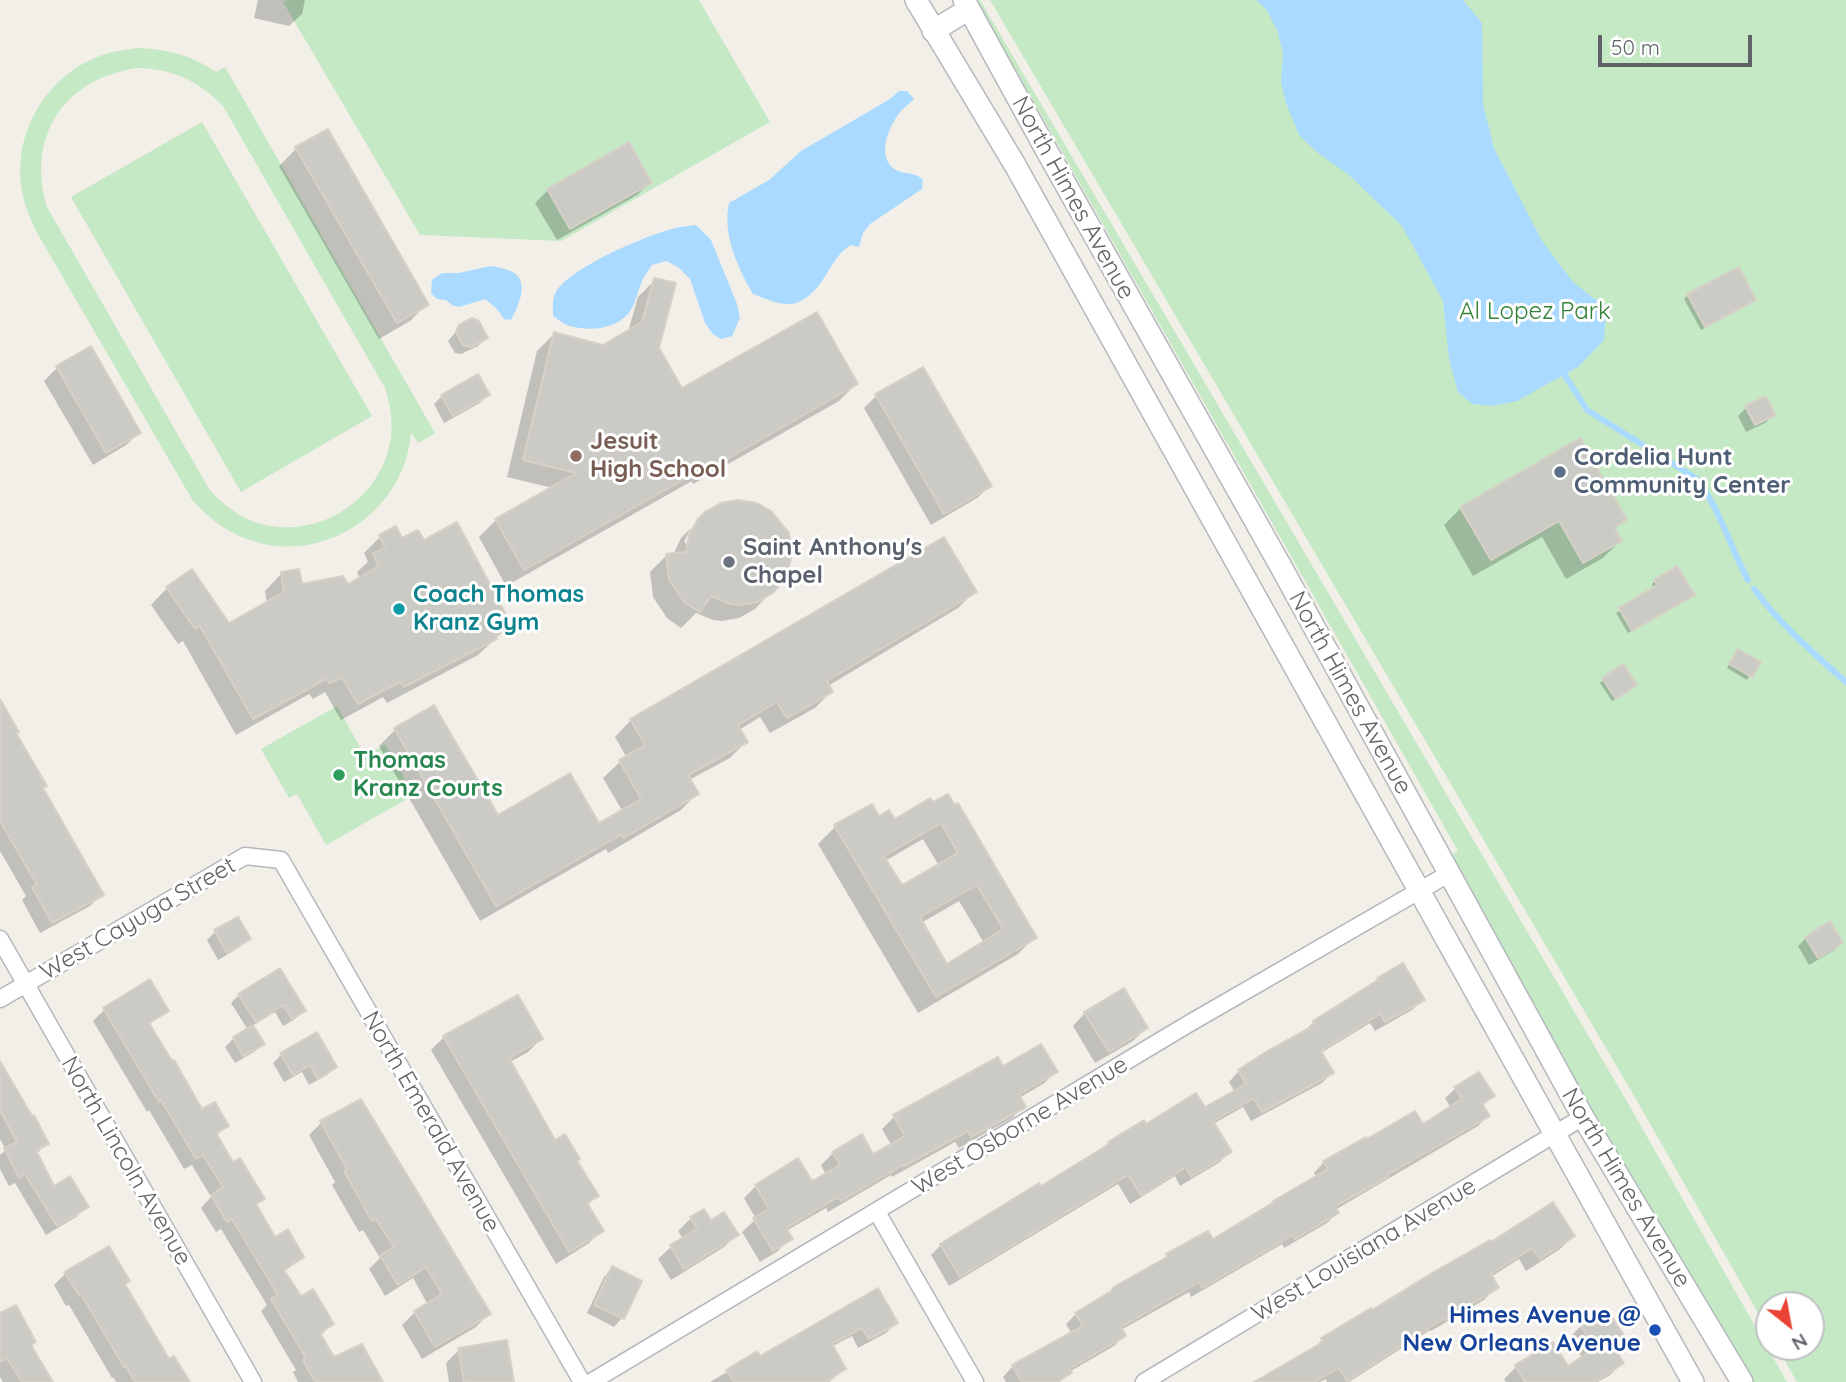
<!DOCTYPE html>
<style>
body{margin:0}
#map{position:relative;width:1846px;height:1382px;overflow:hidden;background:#f1efe8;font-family:Quicksand,sans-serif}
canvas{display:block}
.north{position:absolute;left:1755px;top:1291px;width:70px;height:70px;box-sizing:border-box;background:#fff;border:2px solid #bfc1c3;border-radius:50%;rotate:149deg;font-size:19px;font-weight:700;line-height:28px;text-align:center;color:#5f6368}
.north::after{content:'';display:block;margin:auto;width:24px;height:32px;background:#ea4335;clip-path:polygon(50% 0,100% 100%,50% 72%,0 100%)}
.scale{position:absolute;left:1598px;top:35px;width:154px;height:32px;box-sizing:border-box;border:4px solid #5f6368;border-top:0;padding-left:9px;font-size:21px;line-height:24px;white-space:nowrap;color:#5f6368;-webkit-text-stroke:5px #fff;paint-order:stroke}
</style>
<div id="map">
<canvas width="1846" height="1382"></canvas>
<div class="north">N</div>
<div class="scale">50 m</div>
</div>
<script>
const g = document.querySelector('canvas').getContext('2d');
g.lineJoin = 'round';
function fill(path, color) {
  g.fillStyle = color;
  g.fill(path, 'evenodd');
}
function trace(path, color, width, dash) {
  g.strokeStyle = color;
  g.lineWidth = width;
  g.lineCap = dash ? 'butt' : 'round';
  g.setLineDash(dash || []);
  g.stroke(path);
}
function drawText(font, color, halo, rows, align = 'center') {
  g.font = font + ' Quicksand,sans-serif';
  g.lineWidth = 6;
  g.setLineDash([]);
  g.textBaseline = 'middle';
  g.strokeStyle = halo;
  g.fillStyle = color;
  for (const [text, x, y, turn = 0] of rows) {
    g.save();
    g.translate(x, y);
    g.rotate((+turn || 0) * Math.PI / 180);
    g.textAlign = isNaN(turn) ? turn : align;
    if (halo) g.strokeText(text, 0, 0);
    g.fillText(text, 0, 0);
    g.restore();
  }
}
const green = new Path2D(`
 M287 0H699L770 122 561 241 420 235 283 2Z
 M976 0H980L1625 1098 1787 1382H1754L1592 1111 1452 855 1458 851Z
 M990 0H1846V1382H1797L1777 1347H1811V1305H1769V1332L1633 1094Z
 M137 48C166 49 192 55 216 72L225 67 435 433 418 443 411 432C406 508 329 563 256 542 230 535 211 520 193 501L36 231C31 219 25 208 23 195 10 137 45 76 100 56 112 51 125 50 137 48ZM138 68C173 69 199 81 223 106L385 388C390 404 393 420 391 436 384 497 321 540 261 524 240 518 223 505 209 489L47 207C26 135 65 78 138 68Z
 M202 122 372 416 241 492 71 197Z
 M337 706 365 756 385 744 414 795 326 845 297 794 289 798 261 749Z`);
const water = new Path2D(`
 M1256 0H1463L1482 23 1483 104 1494 148 1542 241 1573 282 1606 308 1604 340 1578 367 1517 401 1493 406 1472 404 1458 392 1449 359 1443 301 1402 226 1349 175 1318 153 1299 135 1286 103 1281 83 1283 53 1277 30 1266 9Z
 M899 91H907L914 99C910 103 905 107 901 111 890 124 876 154 893 168 903 176 913 170 923 180L922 189 870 224 863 233 859 247 851 245C839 252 835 261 827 273 820 286 806 303 790 304 778 305 764 298 753 294 738 268 722 234 729 203L769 180 801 151 890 99Z
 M696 225 711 240 737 304 740 318 732 336 721 339 713 334 705 323 690 279 678 267 666 261 652 265C648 271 643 277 641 284 637 293 635 306 628 314 613 330 587 332 567 325 562 323 558 319 553 316 553 308 552 301 555 294 565 269 653 232 680 227 685 226 691 226 696 225Z
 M491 266C497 267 503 268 508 270 532 278 519 305 511 320L504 319 497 309 485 299 459 307 452 305 446 300 437 299 431 293 432 280 442 273H459Z`);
const shadow = new Path2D(`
 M258 0H305L302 14 289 26 254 18Z
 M296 149 427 304 410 321 379 339 279 166Z
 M650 183 637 195 557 240 535 203 548 190Z
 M655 280 657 349 681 391 856 384 839 401 693 484 692 481 506 586 479 537 496 520 553 488 507 477 537 351 554 334 603 346 628 332 638 297Z
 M1688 295 1754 300 1750 304 1701 330 1684 299Z
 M460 327 486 338 478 346 461 354 455 353 448 341Z
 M90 348 139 433 126 445 93 465 44 381 57 368Z
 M488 395 480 403 444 423 434 404 442 396Z
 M876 396 990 486 977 498 931 525 864 408Z
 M1746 408 1773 415 1765 423 1746 432 1738 416Z
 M1461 508 1624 519 1614 530 1620 541 1603 558 1566 579 1542 537 1473 576 1444 525Z
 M697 524 772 591 755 609 739 618 722 621 713 620 696 613 681 628 667 618 653 597 650 572 667 555H673L681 538 691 528 684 542 687 544Z
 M380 537 423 542 510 625 478 655 387 703 383 697 341 720 325 692 313 699 309 694 236 735 183 641 178 644 151 605 167 588 228 625 267 604 265 591 281 574 300 586H347L360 579 357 572 368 562 364 553Z
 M1655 581 1689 598 1628 633 1616 613 1654 589 1652 584Z
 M974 592 958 608 828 686 831 692 815 708 770 733 760 717 739 730 746 742 730 758 689 780 697 794 681 810 608 853 606 849 480 921 379 746 395 730 433 707 498 817 599 826 623 812 603 778 620 762 627 758 615 737 631 720Z
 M1735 655 1758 663 1747 680 1727 668Z
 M1604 679 1631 689 1612 701 1600 683Z
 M0 703 42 789 101 895 90 906 40 933 22 900 26 896 0 851Z
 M930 800 1035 937 1018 954 918 1013 818 844 835 827 871 806 879 818 895 821ZM923 839 939 866 901 888 885 861ZM959 901 984 943 947 966 921 923Z
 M215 932 249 939 240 947 218 960 207 940Z
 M1806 938 1841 943 1833 951 1809 965 1798 946Z
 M279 971 304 1010 295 1019 283 1026 275 1012 252 1026 262 1044 254 1052 235 1063 225 1047 234 1038 248 1030 231 1003 239 995Z
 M1378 979 1423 999 1412 1010 1375 1031 1370 1023 1321 1053 1332 1073 1322 1083 1251 1121 1243 1107 1213 1124 1230 1151 1220 1162 1180 1186 1175 1176 1130 1204 1118 1184 949 1286 931 1255 941 1245 1041 1189 1103 1150 1109 1144 1146 1126 1204 1109 1235 1092 1229 1082 1239 1071 1303 1032 1314 1022 1369 987Z
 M104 1010H166L149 1025 201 1112 227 1125 216 1136 233 1165 263 1198 255 1206 275 1239 302 1257 284 1272 301 1299 332 1324 320 1336 334 1360 381 1382H298L293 1372 296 1370 261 1311 267 1305 221 1229 216 1232 201 1208 211 1197 192 1165 184 1169 149 1110 147 1112 93 1021Z
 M1085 1013 1146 1028 1133 1041 1095 1063 1073 1026Z
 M316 1034 335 1067 327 1075 309 1085 302 1072 284 1082 273 1063 281 1055Z
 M444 1037 541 1039 528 1052 510 1062 554 1143 575 1161 597 1196 586 1206 602 1230 589 1243 556 1264 431 1050Z
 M0 1064 46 1144 36 1154 54 1188 86 1207 76 1217 46 1235 15 1183 9 1186 0 1169V1155L6 1150 0 1139Z
 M1003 1068 1056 1072 1043 1084 1019 1098 1024 1106 1012 1118 959 1148 955 1142 892 1177 891 1175 828 1212 826 1208 786 1231 790 1238 778 1251 760 1262 742 1232 756 1219 744 1198 756 1186 811 1183 826 1175 821 1165 833 1153 873 1156 892 1146 882 1129 894 1117Z
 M1456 1088 1492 1096 1482 1107 1488 1116 1478 1126 1335 1210 1337 1213 1327 1223 1284 1248 1282 1244 1191 1297 1189 1292 1121 1330 1124 1336 1114 1346 1069 1372 1060 1382H1006L1003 1377 1013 1366 1072 1334 1066 1324 1076 1314 1106 1296 1113 1289 1160 1262 1167 1256 1212 1242 1317 1178 1314 1173 1324 1162 1422 1126 1451 1108 1445 1098Z
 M321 1123 489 1314 476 1327 422 1359 402 1325 415 1312 428 1305 413 1278 385 1296 369 1269 380 1258 363 1230 359 1232 332 1185 335 1182 309 1135Z
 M703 1211 710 1223 736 1235 724 1247 671 1280 658 1259 671 1247 683 1239 678 1231 691 1218Z
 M1573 1236 1560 1249 1526 1271 1519 1259 1491 1277 1496 1287 1484 1300 1431 1331 1430 1330 1349 1382H1327L1326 1379 1320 1382H1258L1311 1351 1322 1340 1370 1310 1371 1312 1433 1274Z
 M612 1269 640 1282 622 1318 614 1327 587 1313 604 1277Z
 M66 1273 124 1285 168 1362 188 1382H116L113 1377 112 1378 69 1305 66 1306 54 1285Z
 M878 1290 896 1323 886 1333 858 1348 852 1336 831 1347 844 1369 829 1382H710L757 1354 760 1358Z
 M0 1311 30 1346 51 1382H3L0 1377Z
 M1581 1326 1627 1343 1616 1354 1622 1363 1610 1375 1598 1382H1506L1504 1379 1516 1367 1552 1345 1567 1369 1583 1359 1569 1338Z
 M459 1350 513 1382H449L446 1363Z`);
const stream = new Path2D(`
 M1564 374 1587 410 1697 479C1720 509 1730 547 1748 580
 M1754 589C1780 624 1813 653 1846 682`);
const building = new Path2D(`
 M328 129 429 305 397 323 295 147Z
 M629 142 652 183 570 229 547 189Z
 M1739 267 1756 300 1705 327 1687 294Z
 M654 278 676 283 659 348 682 388 817 312 858 384 711 468 709 465 524 570 495 519 576 473 523 460 554 332 603 345 642 322Z
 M472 318 479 321 488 338 471 347 463 345 456 332 459 325Z
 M91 346 141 433 106 453 56 366Z
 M923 367 992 486 944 514 875 394Z
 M478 374 490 395 453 416 441 395Z
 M1766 396 1775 415 1755 425 1745 406Z
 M1580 438 1627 520 1614 527 1622 541 1583 563 1559 521 1491 560 1460 507Z
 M738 500 757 503 771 511 789 533 792 551 789 570 785 578 774 592 758 602 740 605 731 604 711 596 700 612 684 602 669 579 666 554 686 552 689 535 698 519 705 512 721 503Z
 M457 522 512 626 495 636 497 639 404 687 400 682 358 704 342 677 330 683 326 679 253 719 200 626 195 629 166 587 192 569 229 623 284 592 281 572 299 569 302 584 343 576 348 584 379 566 373 554 385 547 379 535 396 526 402 538 418 530 424 540Z
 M944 537 977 592 827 681 833 692 787 718 777 702 738 725 748 742 688 775 699 794 624 838 622 834 496 906 394 728 434 705 498 815 570 773 599 823 641 799 619 760 645 745 630 719Z
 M1677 566 1695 595 1632 631 1619 608 1657 585 1654 580Z
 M1738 649 1761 662 1752 677 1729 664Z
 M1623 664 1637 685 1616 699 1602 678Z
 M0 699 19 732 16 733 47 786 43 788 104 895 52 923 32 887 37 885 0 821Z
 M948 794 955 805 958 803 1037 938 936 997 834 825 872 804 879 816 889 810 895 819 930 798 933 802ZM941 823 958 853 902 885 884 856ZM977 885 1003 929 947 964 920 917Z
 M238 917 251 939 227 953 214 930Z
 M1830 921 1843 943 1818 958 1805 937Z
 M1403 963 1425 1000 1385 1022 1380 1014 1321 1051 1334 1073 1262 1112 1254 1098 1213 1121 1232 1152 1191 1177 1186 1167 1141 1195 1128 1175 960 1277 940 1244 1039 1183 1041 1186 1109 1144 1108 1142 1144 1120 1146 1124 1196 1093 1205 1107 1246 1084 1238 1070 1266 1052 1315 1025 1313 1021 1378 980 1377 978Z
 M280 968 306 1011 292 1019 283 1005 256 1022 238 994Z
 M150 979 169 1011 149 1023 172 1061 174 1060 202 1109 215 1102 229 1126 216 1133 233 1162 240 1158 265 1199 256 1204 275 1237 288 1229 304 1257 284 1270 301 1296 313 1289 334 1324 320 1333 334 1357 362 1344 383 1382H315L303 1360 306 1358 271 1299 278 1295 232 1219 227 1222 211 1195 223 1187 203 1155 196 1159 161 1100 159 1102 103 1008Z
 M1124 988 1148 1028 1109 1052 1084 1012Z
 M518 995 543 1039 509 1058 555 1140 565 1134 580 1159 577 1161 599 1196 587 1203 604 1231 569 1252 443 1036Z
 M253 1025 265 1044 243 1056 233 1037Z
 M317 1032 337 1067 318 1079 310 1065 293 1075 280 1053Z
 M1041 1044 1058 1072 1019 1094 1026 1107 971 1137 968 1131 904 1166 903 1165 841 1201 838 1197 786 1228 793 1239 773 1251 753 1218 769 1209 755 1185 798 1158 812 1181 840 1165 832 1152 862 1134 873 1154 905 1136 893 1115 998 1057 1003 1066Z
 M0 1061 32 1116 34 1115 49 1144 36 1150 54 1186 70 1176 89 1207 57 1226 25 1174 19 1178 4 1148 17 1142 0 1110Z
 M1479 1072 1495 1096 1482 1104 1490 1116 1387 1175 1388 1177 1335 1206 1339 1213 1295 1239 1293 1235 1202 1288 1199 1282 1121 1327 1126 1336 1069 1369 1072 1373 1057 1382H1022L1012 1365 1083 1326 1075 1313 1113 1290 1112 1288 1167 1257 1166 1254 1208 1231 1213 1239 1274 1202 1273 1201 1328 1169 1323 1161 1366 1137 1367 1139 1415 1111 1423 1124 1462 1099 1454 1087Z
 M361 1099 491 1314 435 1347 414 1311 442 1294 426 1267 398 1285 380 1255 394 1247 376 1219 372 1221 344 1171 347 1169 320 1121Z
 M1553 1202 1575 1236 1540 1259 1532 1248 1491 1274 1499 1288 1444 1320 1443 1319 1347 1381 1339 1368 1314 1382H1254L1323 1342 1321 1338 1371 1308 1372 1310 1432 1273 1490 1240 1491 1242Z
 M704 1209 711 1220 724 1212 739 1235 684 1269 670 1245 697 1229 690 1217Z
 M109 1246 130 1281 125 1284 169 1359 174 1356 190 1382H135L126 1366 124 1367 81 1294 79 1295 64 1272Z
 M612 1266 642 1281 624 1319 594 1305Z
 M878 1288 898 1323 869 1339 862 1328 832 1344 846 1369 825 1382H734L726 1370 757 1351 760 1356Z
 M16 1305 36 1342 31 1345 53 1382H22L7 1358 0 1362V1313Z
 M1606 1308 1629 1343 1616 1351 1624 1363 1595 1382H1525L1515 1365 1553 1342 1568 1366 1595 1348 1580 1325Z
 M507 1340 514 1382H464L458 1348Z`);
const minor = new Path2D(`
 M0 939 253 1382
 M0 999 245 856 281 860 582 1382
 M877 1212 975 1382
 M591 1382 1190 1023 1450 873
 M1144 1382 1583 1117`);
const tertiary = new Path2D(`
 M916 0 1015 165 1693 1382
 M964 0 1044 146 1280 565 1583 1117 1742 1382
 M933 31 969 9`);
const markers = [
 [576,456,7,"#8d6e63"],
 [1560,472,7,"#5c6f8a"],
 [729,562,7,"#6b7280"],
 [399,609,7,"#0f9aa8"],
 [339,775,7,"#2e9e5b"],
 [1655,1330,7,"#1a4fb4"]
];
const streetNames = [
 ["North Himes Avenue",1073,198,61],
 ["North Himes Avenue",1350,693,61],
 ["West Cayuga Street",138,919,-30],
 ["North Emerald Avenue",431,1122,60],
 ["West Osborne Avenue",1020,1126,-31],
 ["North Lincoln Avenue",126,1161,60],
 ["North Himes Avenue",1626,1188,59],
 ["West Louisiana Avenue",1364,1250,-31]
];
const parkNames = [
 ["Al Lopez Park",1535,312]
];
const educationNames = [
 ["Jesuit",590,442],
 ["High School",590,470]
];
const serviceNames = [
 ["Cordelia Hunt",1574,458],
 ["Community Center",1574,486]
];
const worshipNames = [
 ["Saint Anthony's",743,548],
 ["Chapel",743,576]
];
const cultureNames = [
 ["Coach Thomas",413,595],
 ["Kranz Gym",413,623]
];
const leisureNames = [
 ["Thomas",353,761],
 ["Kranz Courts",353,789]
];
const transitNames = [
 ["Himes Avenue @",1641,1316],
 ["New Orleans Avenue",1641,1344]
];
fill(green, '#c5e8c5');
fill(water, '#aadaff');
fill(shadow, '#0003');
trace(stream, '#aadaff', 6);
fill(building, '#cccac5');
trace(building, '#d6d1c6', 2);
trace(minor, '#b5b8bc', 19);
trace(tertiary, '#b5b8bc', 24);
trace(minor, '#fff', 16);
trace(tertiary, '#fff', 21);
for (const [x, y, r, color] of markers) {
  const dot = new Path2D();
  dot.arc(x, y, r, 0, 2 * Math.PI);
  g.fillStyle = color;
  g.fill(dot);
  trace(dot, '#fff', 2.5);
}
drawText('24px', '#5f6368', '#fff', streetNames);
drawText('24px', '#348238', '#fff', parkNames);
drawText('bold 24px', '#785e54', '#fff', educationNames, 'left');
drawText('bold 24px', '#4e5e75', '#fff', serviceNames, 'left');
drawText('bold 24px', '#5b616d', '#fff', worshipNames, 'left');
drawText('bold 24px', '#0d838f', '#fff', cultureNames, 'left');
drawText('bold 24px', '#27864d', '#fff', leisureNames, 'left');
drawText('bold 24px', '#164399', '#fff', transitNames, 'right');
</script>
